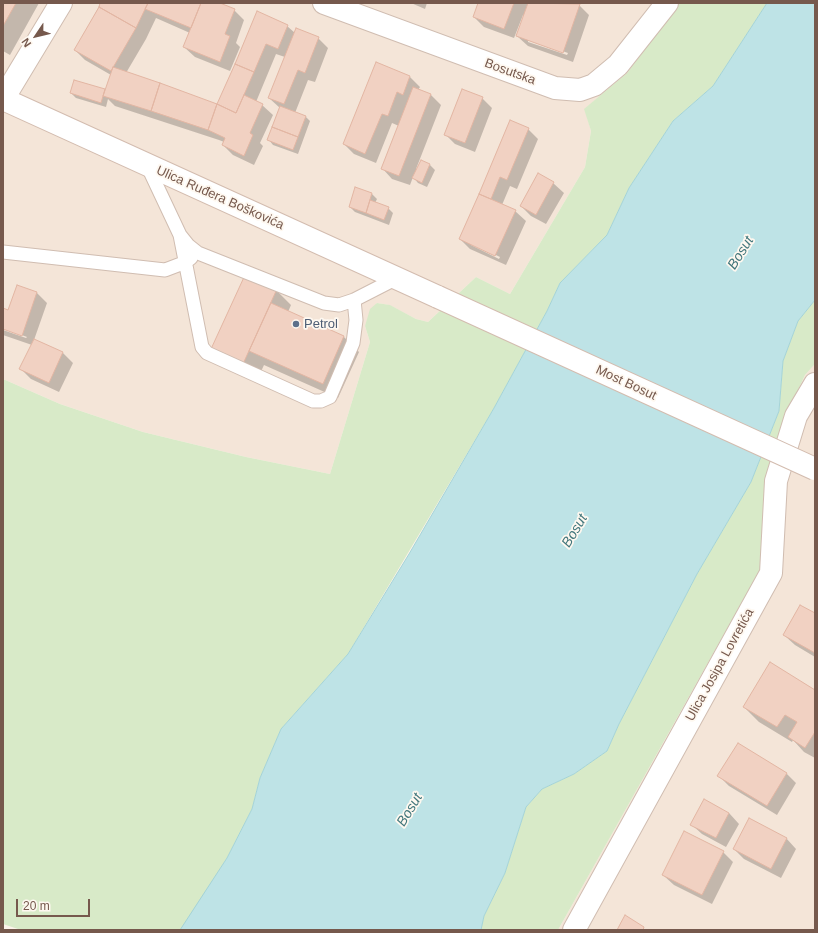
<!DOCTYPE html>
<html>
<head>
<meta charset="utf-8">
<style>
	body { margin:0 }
	#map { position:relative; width:818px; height:933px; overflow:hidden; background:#fcf3ea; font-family:Helvetica,sans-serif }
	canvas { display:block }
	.frame { position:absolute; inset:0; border:4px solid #76594d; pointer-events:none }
	.north { position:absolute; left:16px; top:16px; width:40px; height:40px; -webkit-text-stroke:3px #fef8f0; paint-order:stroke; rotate:235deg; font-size:11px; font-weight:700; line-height:16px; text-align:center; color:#76594d }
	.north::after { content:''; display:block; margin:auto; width:14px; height:18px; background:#76594d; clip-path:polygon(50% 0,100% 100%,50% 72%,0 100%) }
	.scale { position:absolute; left:16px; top:899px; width:74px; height:18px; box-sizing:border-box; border:2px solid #76594d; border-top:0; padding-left:5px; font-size:12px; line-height:14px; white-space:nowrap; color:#76594d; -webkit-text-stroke:3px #fef8f0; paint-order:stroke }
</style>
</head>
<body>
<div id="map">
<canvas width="818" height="933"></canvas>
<div class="frame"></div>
<div class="north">N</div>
<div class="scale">20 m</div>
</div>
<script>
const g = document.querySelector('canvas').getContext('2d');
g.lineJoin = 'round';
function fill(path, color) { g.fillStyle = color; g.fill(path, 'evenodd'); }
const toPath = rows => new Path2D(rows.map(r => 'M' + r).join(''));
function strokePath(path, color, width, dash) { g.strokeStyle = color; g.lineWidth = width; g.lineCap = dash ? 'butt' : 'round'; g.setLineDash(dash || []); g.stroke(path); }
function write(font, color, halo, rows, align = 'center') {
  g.font = font + ' Helvetica,sans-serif'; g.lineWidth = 3.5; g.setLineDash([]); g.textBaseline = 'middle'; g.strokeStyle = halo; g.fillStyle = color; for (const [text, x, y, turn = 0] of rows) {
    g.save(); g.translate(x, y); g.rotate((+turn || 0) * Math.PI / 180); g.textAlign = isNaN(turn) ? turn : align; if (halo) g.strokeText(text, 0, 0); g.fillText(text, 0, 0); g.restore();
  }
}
fill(toPath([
	[3,3,680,3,627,73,585,109,591,131,585,167,510,294,476,277,428,322,416,319,389,305,377,303,365,326,370,342,330,474,246,457,143,432,60,404,3,379],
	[815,364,815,930,558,930,764,563,788,412,805,375]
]), '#f4e5d8');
fill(toPath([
	[680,3,767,3,713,86,673,121,629,188,607,235,560,283,547,311,494,408,348,654,281,729,260,778,252,809,227,858,183,930,21,930,3,924,3,379,60,404,143,432,246,457,330,474,370,342,365,326,370,309,377,303,390,305,416,319,428,322,476,277,510,294,585,167,591,131,584,109,627,73],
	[815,300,815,364,805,375,788,412,764,563,558,930,481,930,484,916,505,873,526,807,542,789,574,774,607,751,619,724,697,574,751,482,779,411,783,361,798,321]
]), '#d8eac8');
const water = toPath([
	[767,3,815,3,815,300,798,321,783,361,779,411,751,482,697,574,619,724,607,751,574,774,542,789,526,807,505,873,484,916,481,930,180,930,227,858,252,809,260,778,281,729,348,654,409,554,494,408,547,311,560,283,607,235,629,188,673,121,713,86,767,3]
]);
fill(water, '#bee3e6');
strokePath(water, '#a4d3d7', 1);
fill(toPath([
	[3,3,39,3,10,55,3,51],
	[101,3,217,3,234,10,244,20,236,43,240,47,230,71,195,57,184,47,190,33,156,18,146,39,126,73,218,105,236,65,287,26,295,33,318,38,328,48,315,82,308,80,295,113,305,116,310,121,298,154,273,145,269,140,280,108,269,98,285,57,276,54,256,102,262,105,273,115,260,143,263,146,254,165,233,155,223,145,224,142,219,140,115,106,108,99,106,107,76,98,71,93,105,90,106,91,111,75,85,60,75,50],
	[411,3,427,3,425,9],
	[479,3,575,3,579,5,589,15,573,62,528,46,517,36,524,16,523,15,514,38,484,27,474,17],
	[528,39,568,53,567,55,528,42],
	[410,77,420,87,418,90,431,95,441,105,416,169,417,170,421,161,430,165,435,170,427,187,418,183,413,177,410,185,392,179,382,168,399,126,392,123,376,163,354,154,344,144],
	[482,98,492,108,475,152,455,144,445,134],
	[511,121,528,129,538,139,517,189,510,186,502,205,515,211,526,221,506,265,470,249,460,239],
	[471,243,500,257,499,259,471,245],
	[553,183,564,193,546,224,531,216,521,206],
	[356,188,372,194,377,199,375,203,388,208,393,213,389,225,355,212,350,207],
	[276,290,291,305,288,312,344,337,359,352,338,398,264,365,258,378,228,364],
	[37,293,47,303,34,340,63,353,73,363,59,392,31,379,21,369,32,345,3,335,3,330,26,338,27,337,3,328,3,309,9,312],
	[815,614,815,657,795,645,784,635],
	[815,691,815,758,804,752,793,740,792,742,759,722,744,707],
	[786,773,796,783,777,815,729,786,719,776],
	[729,813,739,824,726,847,702,834,691,824],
	[786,838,796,849,781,878,744,859,734,849],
	[723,852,733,862,712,904,674,885,663,875]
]), '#0003');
const building = toPath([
	[3,3,16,3,3,26,3,3],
	[100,3,148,3,136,28,99,7,100,3],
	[148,3,201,3,191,28,145,9,148,3],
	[201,3,220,3,235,9,225,34,230,36,220,62,183,47,201,3],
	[478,3,514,3,504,29,473,17,478,3],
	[528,3,580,4,563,53,516,36,528,3],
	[99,7,136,28,111,71,74,50,99,7],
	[257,11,288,25,278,49,266,44,254,72,235,64,257,11],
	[296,28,319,37,305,73,298,70,284,104,268,98,296,28],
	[376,62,410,76,403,95,397,92,388,116,382,114,365,154,343,144,376,62],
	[235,64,254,72,236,113,217,104,235,64],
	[113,67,160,83,151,111,103,96,113,67],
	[74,80,105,89,101,103,70,93,74,80],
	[160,83,217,104,208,130,151,111,160,83],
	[413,87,431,94,399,176,381,169,413,87],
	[462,89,483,97,465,143,444,135,462,89],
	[244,95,263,104,250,133,253,135,244,156,222,145,225,138,208,130,217,104,236,113,244,95],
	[280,106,306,116,298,137,272,127,280,106],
	[510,120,529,128,507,180,500,177,491,199,479,194,510,120],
	[272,127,298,137,293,150,267,140,272,127],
	[421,160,430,164,422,183,412,178,421,160],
	[538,173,554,182,536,215,520,206,538,173],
	[355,187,372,193,366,213,349,207,355,187],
	[479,194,516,210,495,256,459,239,479,194],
	[370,200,389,207,384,220,366,213,370,200],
	[245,275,277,289,243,364,211,349,245,275],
	[17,285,37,292,22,336,3,329,3,308,8,310,17,285],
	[271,303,344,336,323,384,249,351,271,303],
	[34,339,63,352,49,383,19,369,34,339],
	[800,605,815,613,815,653,783,635,800,605],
	[770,662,815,690,815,732,805,748,788,737,797,722,785,715,777,727,743,707,770,662],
	[738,743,787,773,767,806,717,776,738,743],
	[704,799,729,813,716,838,690,825,704,799],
	[749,818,787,838,771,869,733,849,749,818],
	[684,831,724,851,702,895,662,875,684,831],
	[625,915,644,927,643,930,617,930,625,915]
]);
fill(building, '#f1d1c2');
strokePath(building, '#e3b6a3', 1);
const service = toPath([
	[147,165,180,235,188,245,198,253,324,303,339,305,354,300,397,278],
	[180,235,202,347,207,353,313,401,321,401,330,397,353,343,356,320,354,300],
	[3,252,165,270,186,262,191,258]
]);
const minor = toPath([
	[324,3,555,88,580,90,594,85,618,65,667,3],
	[3,99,61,3],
	[574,930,771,573,776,481,796,416,815,384]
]);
const secondary = toPath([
	[3,99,438,297]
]);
strokePath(service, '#d0bdb1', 15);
strokePath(minor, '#d0bdb1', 24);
strokePath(secondary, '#d3bcaf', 24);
strokePath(service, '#fff', 13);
strokePath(minor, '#fff', 22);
strokePath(secondary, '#fff', 22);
const secondaryBridge = toPath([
	[438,297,815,469]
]);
strokePath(secondaryBridge, '#d3bcaf', 24, []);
strokePath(secondaryBridge, '#fff', 22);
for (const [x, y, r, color] of [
	[296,324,4,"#5c6f8a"]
]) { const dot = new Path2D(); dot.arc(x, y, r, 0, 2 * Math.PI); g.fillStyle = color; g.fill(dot); strokePath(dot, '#fef8f0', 1.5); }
write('13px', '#76594d', '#fef8f0', [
	["Bosutska",510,72,20],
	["Ulica Ruđera Boškovića",220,198,24],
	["Most Bosut",626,383,25],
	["Ulica Josipa Lovretića",720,665,-61]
]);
write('13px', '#4e5e75', '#fef8f0', [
	["Petrol",304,324]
], 'left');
write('italic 14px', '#41767b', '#fef8f0', [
	["Bosut",741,253,-58],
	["Bosut",575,531,-59],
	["Bosut",410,810,-59]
]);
</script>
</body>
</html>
